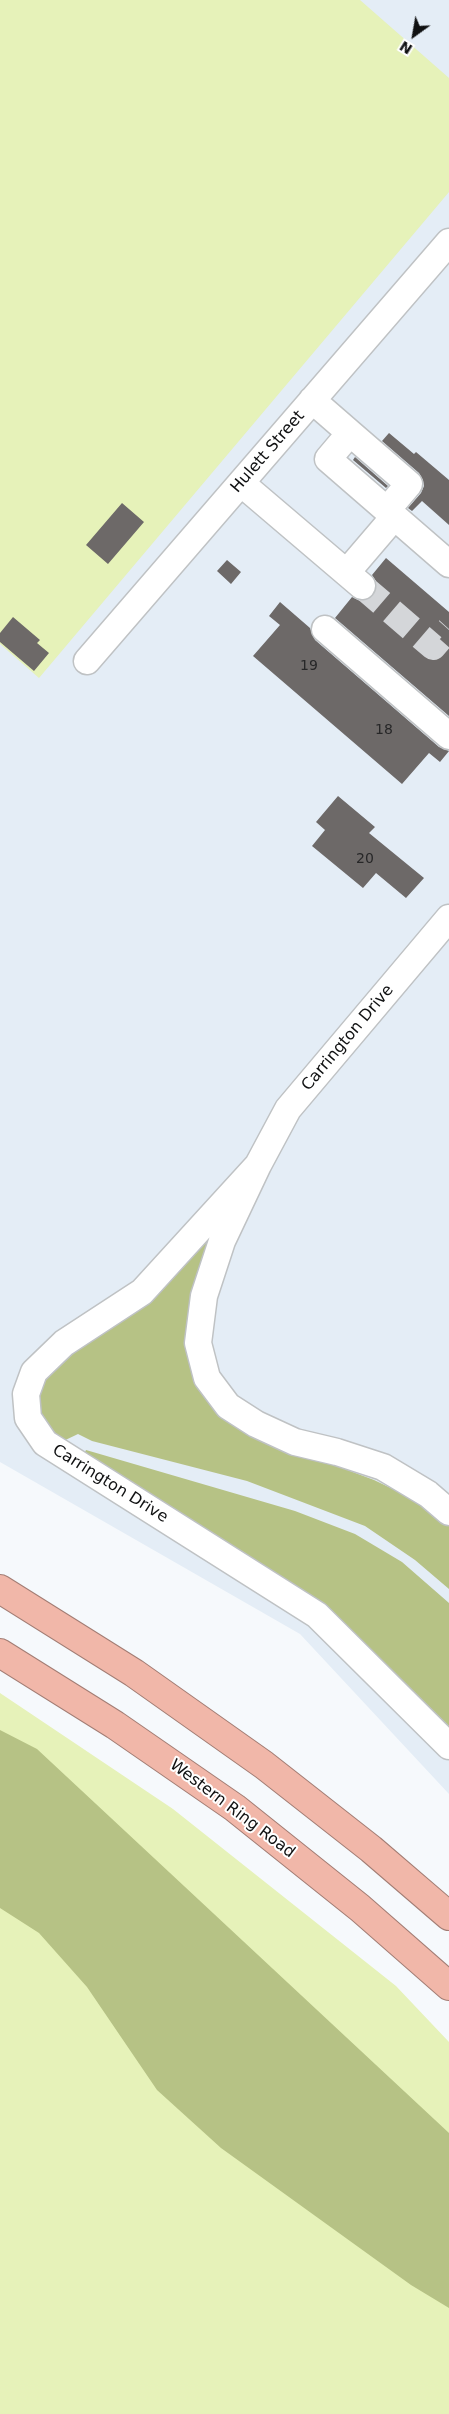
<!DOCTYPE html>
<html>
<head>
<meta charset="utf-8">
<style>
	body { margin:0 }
	#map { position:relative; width:449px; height:2414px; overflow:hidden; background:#f6f9fc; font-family:"DejaVu Sans",sans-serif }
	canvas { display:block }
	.north { position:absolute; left:389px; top:10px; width:50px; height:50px; -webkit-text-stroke:4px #fff; paint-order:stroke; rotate:212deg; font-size:14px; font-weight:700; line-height:20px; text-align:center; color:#101112 }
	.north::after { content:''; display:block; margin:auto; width:18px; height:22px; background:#101112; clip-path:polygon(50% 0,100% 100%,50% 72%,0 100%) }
</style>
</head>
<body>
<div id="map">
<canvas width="449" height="2414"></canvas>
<div class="north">N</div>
</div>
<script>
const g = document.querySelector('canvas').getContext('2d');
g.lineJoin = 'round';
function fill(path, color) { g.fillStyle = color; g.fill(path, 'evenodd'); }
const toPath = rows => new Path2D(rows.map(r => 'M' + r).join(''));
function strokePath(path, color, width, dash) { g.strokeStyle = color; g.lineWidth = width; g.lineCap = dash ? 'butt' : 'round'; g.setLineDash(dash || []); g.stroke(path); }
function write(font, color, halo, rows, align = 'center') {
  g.font = font + ' "DejaVu Sans",sans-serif'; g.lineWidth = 4; g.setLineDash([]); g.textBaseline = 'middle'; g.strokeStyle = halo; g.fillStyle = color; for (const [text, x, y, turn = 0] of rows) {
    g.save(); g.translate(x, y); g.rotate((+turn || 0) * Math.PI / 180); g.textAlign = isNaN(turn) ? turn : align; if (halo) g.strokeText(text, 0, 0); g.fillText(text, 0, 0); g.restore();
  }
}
fill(toPath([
	[0,0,449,0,449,1794,300,1634,0,1462]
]), '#e4edf6');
fill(toPath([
	[0,0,360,0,449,78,449,192,39,678,0,644],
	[0,1693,173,1809,396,1986,449,2042,449,2414,0,2414]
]), '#e6f2b9');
fill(toPath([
	[216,1222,192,1304,213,1398,321,1460,374,1480,422,1503,449,1521,449,1589,415,1560,365,1526,247,1481,92,1441,78,1434,55,1445,45,1443,34,1372],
	[86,1450,295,1511,355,1534,402,1562,449,1603,449,1746,351,1646,79,1464],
	[0,1730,37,1749,449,2133,449,2308,411,2285,221,2148,157,2090,87,1987,39,1933,0,1908]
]), '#b6c285');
fill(toPath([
	[389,433,414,454,416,452,449,480,449,525,422,501,412,511,408,508,421,493,424,486,423,480,419,473,382,441],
	[355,457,388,486,386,488,353,460],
	[122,503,144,522,108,564,86,545],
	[386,558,449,612,449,716,335,618,352,597,360,601,367,600,373,596,377,588,376,581,372,575],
	[227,560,241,572,231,584,217,571],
	[280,602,310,628,315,640,439,747,449,751,440,762,429,753,402,784,253,656,280,625,269,616],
	[13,617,40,640,37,643,49,653,34,671,0,642,0,633],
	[338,796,375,827,369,833,424,878,406,898,376,873,363,888,312,846,325,830,316,822]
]), '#6d6968');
strokePath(toPath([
	[362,586,433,647,449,629]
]), '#d4d6d9', 26, [26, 13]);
const minor = toPath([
	[312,400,350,433,328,459,449,564],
	[350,433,409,484,387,510],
	[241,483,362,586],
	[347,572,394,517],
	[325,629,449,736],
	[87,661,449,242],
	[449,918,288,1109,258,1165,222,1241,204,1296,198,1343,207,1378,228,1406,256,1424,295,1442,337,1452,383,1467,428,1494,449,1512],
	[258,1165,142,1292,64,1343,34,1372,26,1394,28,1418,45,1443,317,1615,449,1746]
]);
const highway = toPath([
	[0,1589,134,1673,264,1765,371,1849,449,1916],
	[0,1653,115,1725,235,1808,360,1908,449,1986]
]);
strokePath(minor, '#bfc2c4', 29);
strokePath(highway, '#a27d74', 30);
strokePath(minor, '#fff', 26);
strokePath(highway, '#f1b7a9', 28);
write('14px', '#272728', null, [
	["19",309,666],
	["18",384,730],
	["20",365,859]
]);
write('16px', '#101112', '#fff', [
	["Hulett Street",268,452,-49],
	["Carrington Drive",348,1038,-50],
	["Carrington Drive",110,1484,32],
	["Western Ring Road",232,1809,37]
]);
</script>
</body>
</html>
